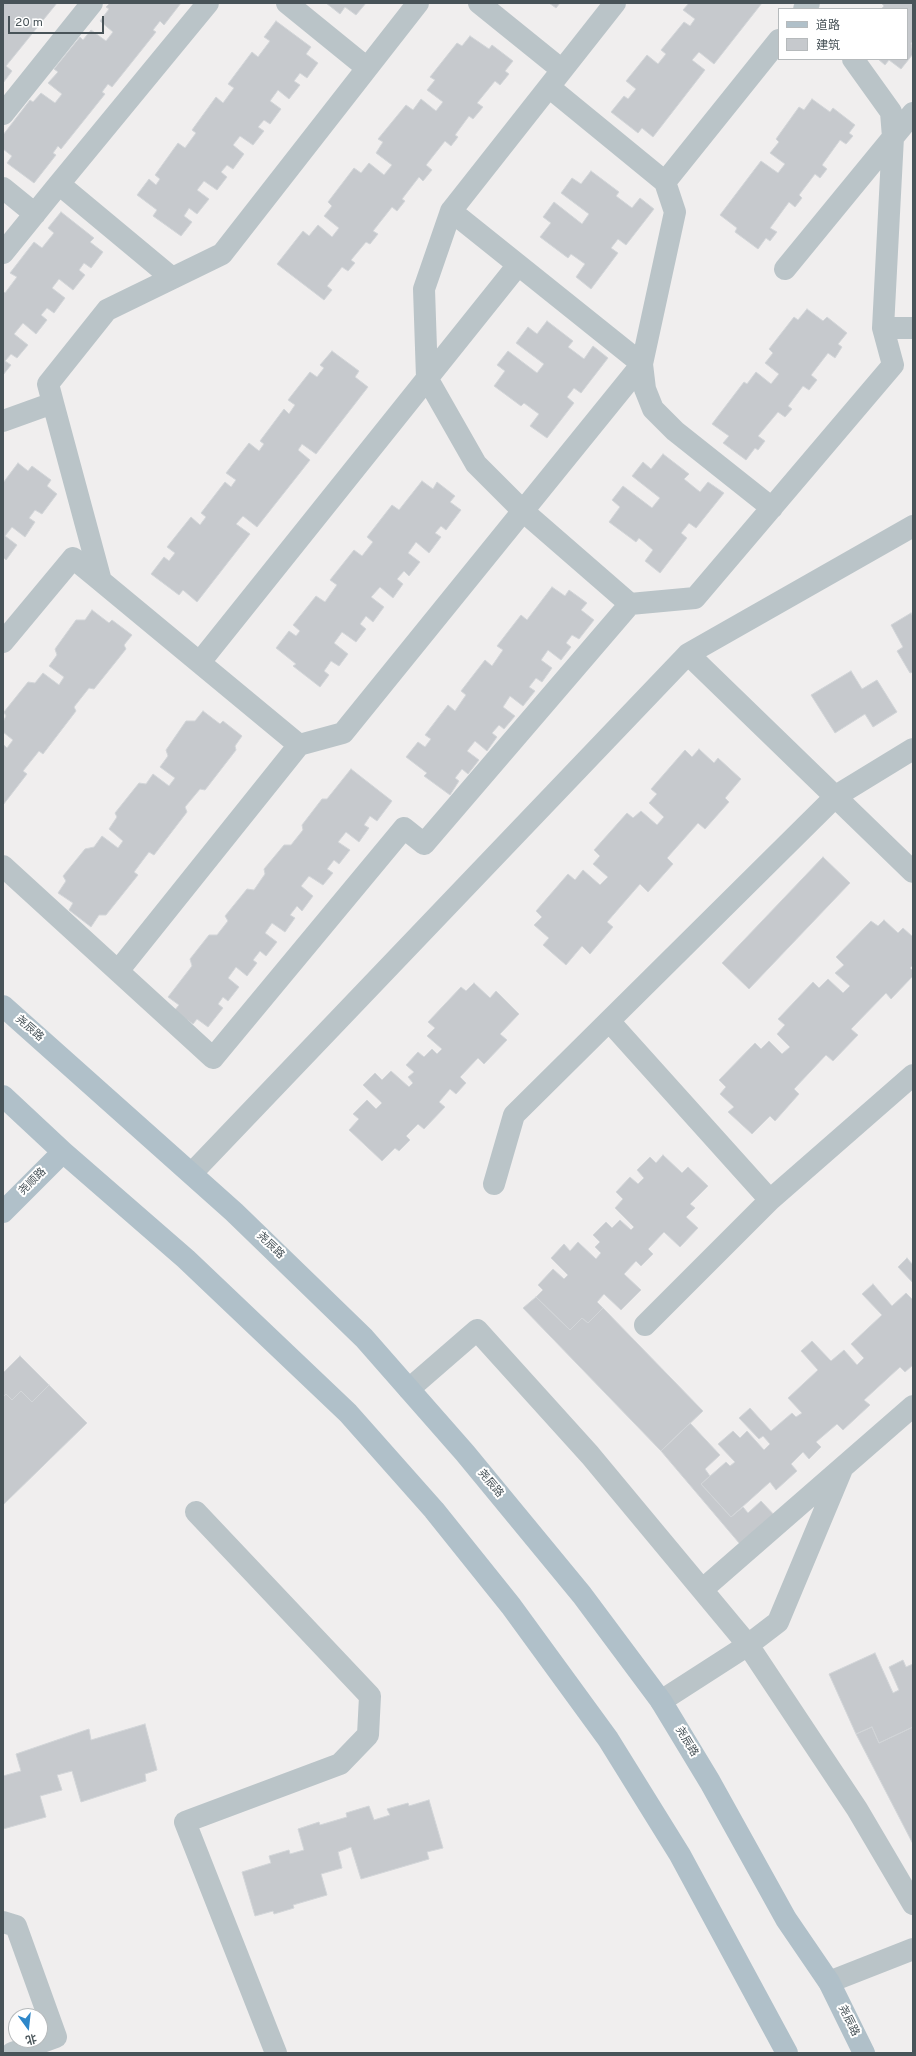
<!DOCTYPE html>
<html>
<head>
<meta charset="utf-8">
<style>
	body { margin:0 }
	#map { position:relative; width:916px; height:2056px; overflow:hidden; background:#f0eeee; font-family:Overpass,"Noto Sans SC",sans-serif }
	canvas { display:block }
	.frame { position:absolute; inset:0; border:4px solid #485358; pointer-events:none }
	.legend { position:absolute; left:778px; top:8px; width:130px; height:52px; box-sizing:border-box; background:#fff; border:1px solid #b6babc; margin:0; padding:5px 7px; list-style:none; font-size:12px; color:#485358 }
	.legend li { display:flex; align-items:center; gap:8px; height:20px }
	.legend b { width:20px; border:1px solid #b6babc }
	.north { position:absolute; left:8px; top:2008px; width:40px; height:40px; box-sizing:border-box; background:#fff; border:1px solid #b6babc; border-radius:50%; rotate:165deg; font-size:11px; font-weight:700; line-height:16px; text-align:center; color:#485358 }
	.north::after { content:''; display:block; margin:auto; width:14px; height:18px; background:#2e87c9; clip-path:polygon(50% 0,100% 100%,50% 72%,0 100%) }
	.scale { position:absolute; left:8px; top:16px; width:96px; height:18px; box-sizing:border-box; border:2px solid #485358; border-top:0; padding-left:5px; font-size:12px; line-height:14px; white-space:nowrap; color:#485358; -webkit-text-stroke:3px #fff; paint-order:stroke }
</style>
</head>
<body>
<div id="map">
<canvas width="916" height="2056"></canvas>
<div class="frame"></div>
<ul class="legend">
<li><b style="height:5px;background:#b0c0c9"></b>道路</li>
<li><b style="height:11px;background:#c6c9cd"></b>建筑</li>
</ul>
<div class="north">北</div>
<div class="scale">20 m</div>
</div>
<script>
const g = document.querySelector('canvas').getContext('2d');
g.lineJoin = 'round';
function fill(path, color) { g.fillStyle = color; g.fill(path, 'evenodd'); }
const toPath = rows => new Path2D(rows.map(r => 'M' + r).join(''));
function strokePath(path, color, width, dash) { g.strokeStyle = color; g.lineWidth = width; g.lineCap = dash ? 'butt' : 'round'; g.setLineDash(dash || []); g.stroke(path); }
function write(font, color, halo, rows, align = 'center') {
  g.font = font + ' Overpass,"Noto Sans SC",sans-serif'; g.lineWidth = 4; g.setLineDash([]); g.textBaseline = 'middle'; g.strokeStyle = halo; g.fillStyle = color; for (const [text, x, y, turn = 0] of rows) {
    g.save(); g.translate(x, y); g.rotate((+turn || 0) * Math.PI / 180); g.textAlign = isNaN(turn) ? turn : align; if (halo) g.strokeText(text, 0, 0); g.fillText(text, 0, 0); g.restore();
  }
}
const building = toPath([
	[3,3,57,3,6,66,12,71,3,83,3,3],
	[110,3,181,3,164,25,160,21,153,30,156,32,112,87,108,84,102,92,105,94,61,149,58,146,53,153,56,155,34,183,7,163,12,156,3,149,3,135,30,100,33,102,41,93,55,103,62,94,48,83,58,72,54,69,80,37,83,40,91,30,106,41,113,32,100,21,109,9,106,7,110,3],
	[326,3,366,3,356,15,345,7,340,14,326,3],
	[549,3,560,3,556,8,549,3],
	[689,3,762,3,714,64,699,52,692,60,705,70,653,137,642,128,638,133,611,112,624,96,628,99,636,89,626,81,647,55,658,64,666,54,661,50,684,22,690,26,695,19,683,10,689,3],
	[881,3,913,3,913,41,911,43,913,54,901,69,889,60,885,65,878,59,907,59,907,9,881,9,884,6,881,3],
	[276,21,311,47,306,54,318,63,307,78,300,73,294,81,300,85,289,99,278,90,270,101,281,109,270,124,264,120,258,127,264,131,253,145,240,136,233,145,244,154,233,169,227,165,221,172,227,177,217,190,204,181,197,190,209,199,197,214,189,208,184,216,192,222,181,236,153,216,157,210,137,195,149,179,156,185,160,179,155,175,178,143,185,148,196,133,192,130,216,97,223,103,234,88,228,84,252,52,258,57,270,41,264,37,276,21],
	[470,36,489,49,492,45,513,61,505,71,509,74,500,85,495,81,477,103,483,107,473,119,469,116,455,135,458,137,451,146,445,141,426,165,432,170,423,181,419,177,402,199,405,201,397,211,392,207,373,231,378,234,370,244,366,242,351,260,355,263,348,271,342,267,327,286,332,290,324,300,277,264,303,231,309,236,318,225,332,237,339,228,324,216,332,206,328,202,354,168,361,173,369,163,384,175,392,165,376,153,383,142,378,139,406,105,413,110,421,99,436,111,443,102,427,90,435,80,430,77,457,43,462,46,470,36],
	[812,99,830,112,833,108,855,125,849,133,853,136,846,144,840,140,822,165,827,169,820,178,815,174,799,195,802,198,795,207,789,202,770,228,777,232,770,241,766,238,758,249,735,232,737,228,720,215,761,161,778,173,785,164,770,153,779,142,776,139,799,107,804,110,812,99],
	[591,171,619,192,616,196,632,208,640,198,654,209,626,245,618,239,611,248,618,253,591,289,576,277,585,264,571,254,568,258,540,237,551,223,543,217,554,202,582,224,589,214,561,193,572,178,581,184,591,171],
	[61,212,94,238,90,242,103,252,91,268,84,263,79,270,85,275,73,290,59,279,52,288,65,298,54,313,47,308,41,315,47,320,36,334,23,323,14,334,28,345,17,358,11,354,5,361,11,365,3,375,3,291,5,293,17,277,10,273,34,242,42,248,54,233,48,228,61,212],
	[807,309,823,321,827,317,847,333,838,344,842,347,835,358,828,353,811,375,817,380,809,390,803,386,788,406,792,409,785,417,778,412,758,436,765,441,758,450,755,448,746,460,723,443,729,436,712,424,744,382,747,384,756,372,771,384,779,374,765,363,773,353,769,349,794,317,798,320,807,309],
	[547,321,573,341,568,347,584,359,593,346,608,358,581,393,574,388,567,397,574,403,547,438,530,426,539,414,524,403,521,406,494,386,505,371,497,365,508,351,537,373,544,364,516,343,528,327,537,334,547,321],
	[332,351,359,371,355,377,368,387,316,454,302,444,298,450,310,460,257,527,243,516,236,524,250,534,197,602,183,590,179,595,151,574,164,557,169,561,175,553,167,547,191,517,200,525,206,517,201,513,225,482,231,487,236,480,226,473,249,443,259,451,264,444,260,441,284,409,289,414,295,405,288,400,310,372,317,377,324,368,320,365,332,351],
	[663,454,689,474,684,479,700,492,708,482,724,493,696,528,689,523,681,533,687,538,660,573,645,561,653,550,639,538,636,542,609,522,620,507,612,500,623,486,652,508,660,498,632,476,643,462,651,469,663,454],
	[18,463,28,471,32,466,51,480,47,486,57,494,42,514,35,510,29,518,35,522,25,537,12,527,5,536,17,545,6,560,3,557,3,483,18,463],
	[422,481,433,489,437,482,455,496,450,502,461,510,446,530,441,526,435,533,441,537,429,553,416,542,408,553,420,562,409,576,404,571,397,579,403,584,393,598,380,587,371,597,384,607,373,622,366,616,360,624,366,629,356,642,342,632,334,643,348,654,339,666,331,661,324,671,329,675,320,687,293,666,296,664,276,648,289,631,296,636,300,631,293,625,316,596,325,602,337,585,330,580,354,550,362,556,373,542,367,537,392,505,399,510,422,481],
	[552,587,565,596,569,590,587,603,581,610,594,620,579,639,572,635,566,643,571,647,561,660,548,650,541,660,552,668,542,682,536,678,529,687,535,691,523,706,510,696,503,707,515,716,504,729,499,725,492,733,497,737,487,751,475,741,467,751,479,760,468,774,462,769,455,778,459,781,450,795,424,776,427,773,406,757,418,742,425,747,431,739,425,735,448,705,455,711,466,695,461,691,485,660,492,666,503,650,497,646,521,615,527,620,552,587],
	[92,610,109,623,112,620,132,635,124,645,126,649,94,689,89,688,74,707,76,711,43,754,39,751,23,771,27,774,3,805,3,744,7,748,13,740,3,732,3,722,6,716,4,712,28,682,35,683,43,673,59,685,64,677,49,666,57,655,55,649,76,620,85,620,92,610],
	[911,613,913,617,913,672,910,673,897,651,903,647,891,625,911,613],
	[851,671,862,689,877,680,897,712,873,727,865,714,835,733,811,695,851,671],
	[203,711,220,724,223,721,242,736,235,746,236,750,205,790,200,789,185,807,187,812,154,855,149,852,134,872,138,875,106,915,99,915,91,927,69,910,73,903,58,893,66,881,63,876,85,849,94,847,102,836,118,848,123,841,109,829,117,817,115,813,139,783,146,784,153,774,169,786,175,778,160,767,168,756,166,750,186,721,195,721,203,711],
	[699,749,714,763,718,758,741,779,725,798,729,802,705,829,698,823,667,858,673,864,648,892,640,884,607,922,613,927,590,954,582,946,566,965,543,945,549,938,534,925,542,917,536,911,568,874,575,880,583,870,600,885,608,877,593,864,600,856,594,850,627,813,633,818,641,811,657,825,664,817,649,803,657,794,651,789,685,750,692,757,699,749],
	[351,769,392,801,377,821,370,816,364,825,369,828,359,842,346,832,338,842,350,850,339,864,334,860,327,869,333,873,323,885,309,876,301,886,313,896,302,911,297,906,290,915,295,918,285,932,272,923,265,933,277,942,266,956,260,951,253,960,257,963,247,976,236,967,228,978,239,987,228,1001,223,997,218,1004,223,1008,208,1027,197,1019,193,1024,174,1011,179,1005,168,997,192,966,190,959,209,935,217,935,228,921,225,916,247,889,254,890,265,874,264,869,284,845,291,845,303,830,302,825,322,799,327,799,351,769],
	[823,857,850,883,749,989,722,963,823,857],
	[884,920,898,933,903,928,913,937,913,965,910,968,913,971,913,976,891,999,886,993,851,1029,858,1035,833,1061,826,1055,794,1089,799,1094,775,1121,770,1116,752,1134,728,1112,734,1107,720,1094,726,1087,719,1080,755,1043,761,1049,769,1041,782,1054,790,1047,777,1034,785,1025,778,1019,813,982,819,988,828,979,843,993,850,986,835,973,844,965,836,957,871,921,878,926,884,920],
	[474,983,490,998,496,991,519,1014,500,1034,507,1040,484,1064,478,1058,460,1077,466,1083,456,1094,450,1089,439,1102,445,1107,424,1129,418,1124,406,1136,410,1140,399,1151,395,1148,382,1161,349,1130,359,1119,353,1114,367,1100,376,1109,382,1103,363,1085,375,1073,382,1080,391,1071,409,1087,413,1083,408,1077,414,1072,406,1065,418,1052,424,1057,432,1049,437,1054,442,1049,427,1036,435,1028,428,1022,461,987,466,991,474,983],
	[663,1155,682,1173,688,1167,708,1186,690,1204,695,1208,686,1217,698,1228,680,1247,664,1232,648,1249,653,1254,641,1266,636,1261,624,1274,641,1290,621,1310,604,1294,597,1302,603,1308,588,1323,582,1318,570,1330,536,1297,543,1290,538,1285,553,1269,564,1279,568,1275,551,1258,564,1244,570,1251,578,1242,596,1259,601,1253,595,1247,600,1242,593,1235,606,1222,612,1228,620,1220,631,1230,634,1227,615,1208,623,1199,616,1192,630,1177,638,1184,644,1178,637,1170,650,1157,656,1163,663,1155],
	[907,1258,913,1265,913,1283,898,1267,907,1258],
	[873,1284,892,1306,906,1293,913,1300,913,1365,905,1372,900,1367,864,1400,870,1405,843,1430,837,1424,816,1442,821,1447,809,1459,803,1452,791,1464,797,1471,776,1490,770,1482,731,1517,701,1484,726,1462,730,1466,735,1462,718,1444,733,1431,740,1438,747,1431,764,1450,770,1444,763,1436,759,1439,739,1418,750,1408,771,1431,792,1413,796,1417,802,1413,788,1398,818,1370,801,1351,812,1341,831,1361,844,1350,857,1365,864,1358,851,1344,882,1315,862,1294,873,1284],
	[536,1297,570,1330,582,1318,588,1323,603,1308,703,1411,661,1451,523,1308,536,1297],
	[20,1356,49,1385,32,1402,21,1391,12,1400,6,1394,3,1397,3,1373,20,1356],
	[49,1385,87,1423,3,1505,3,1397,6,1394,12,1400,21,1391,32,1402,49,1385],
	[690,1423,720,1455,705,1469,710,1476,701,1484,731,1517,743,1507,748,1513,761,1501,778,1519,745,1550,661,1451,690,1423],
	[875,1653,893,1693,899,1690,889,1667,903,1660,906,1667,913,1664,913,1727,879,1743,872,1727,856,1734,829,1674,875,1653],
	[145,1724,157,1770,145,1774,146,1781,81,1802,72,1771,57,1775,62,1790,40,1796,46,1817,3,1829,3,1776,21,1771,16,1754,89,1729,91,1740,145,1724],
	[872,1727,879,1743,913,1727,913,1844,856,1734,872,1727],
	[429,1800,443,1848,427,1852,429,1859,361,1879,351,1847,338,1852,342,1868,321,1874,327,1895,293,1905,294,1908,274,1914,273,1911,255,1916,242,1872,271,1863,269,1856,289,1850,290,1854,304,1850,298,1829,319,1822,320,1825,347,1817,346,1813,369,1806,374,1820,390,1815,387,1809,408,1803,409,1806,429,1800]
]);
fill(building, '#c6c9cd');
strokePath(building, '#d2d5d8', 1);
strokePath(toPath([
	[287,3,367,68],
	[479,3,562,70],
	[615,3,451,211,424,289,427,378,476,464,523,511,630,604],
	[804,9,809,3],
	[549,87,665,182],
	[3,114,92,3],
	[3,188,35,214],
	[451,211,642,364,645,389,653,409,675,431,772,508],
	[3,253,59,184],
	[785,269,913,113],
	[172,278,59,184,208,3],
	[883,328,913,328],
	[53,403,101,581,299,745,343,733,642,364,675,212,665,182,779,40],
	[3,421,53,403,48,384,107,310,222,254,418,3],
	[3,642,73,558,101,581],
	[688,654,913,526],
	[200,662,518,265],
	[3,866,213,1058,404,828,424,844,630,604,695,598,893,365,883,328,893,137,891,112,853,59],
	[118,971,299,745],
	[609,1021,770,1200],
	[192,1173,688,654,913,872],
	[494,1184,514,1115,836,796,913,749],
	[645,1325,770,1200,913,1075],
	[409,1389,477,1330,590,1455,748,1645,857,1809,913,1904],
	[196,1512,370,1696,368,1735,340,1764,185,1822,276,2053],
	[703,1589,913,1406],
	[661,1701,748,1645,778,1622,842,1469],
	[3,1922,16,1926,56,2037,12,2053],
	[829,1982,913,1949]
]), '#bac4c8', 22);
strokePath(toPath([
	[3,1006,234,1212,364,1338,465,1453,582,1595,661,1701,710,1782,786,1919,829,1982,864,2053],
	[3,1096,63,1152,186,1259,348,1413,434,1510,511,1606,608,1739,680,1855,787,2053],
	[3,1212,63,1152]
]), '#b0c0c9', 22);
write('11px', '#485358', '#fff', [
	["尧辰路",29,1029,41],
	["尧顺路",33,1182,-45],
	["尧辰路",270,1246,44],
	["尧辰路",490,1484,50],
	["尧辰路",686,1742,59],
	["尧辰路",848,2021,64]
]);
</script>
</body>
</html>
